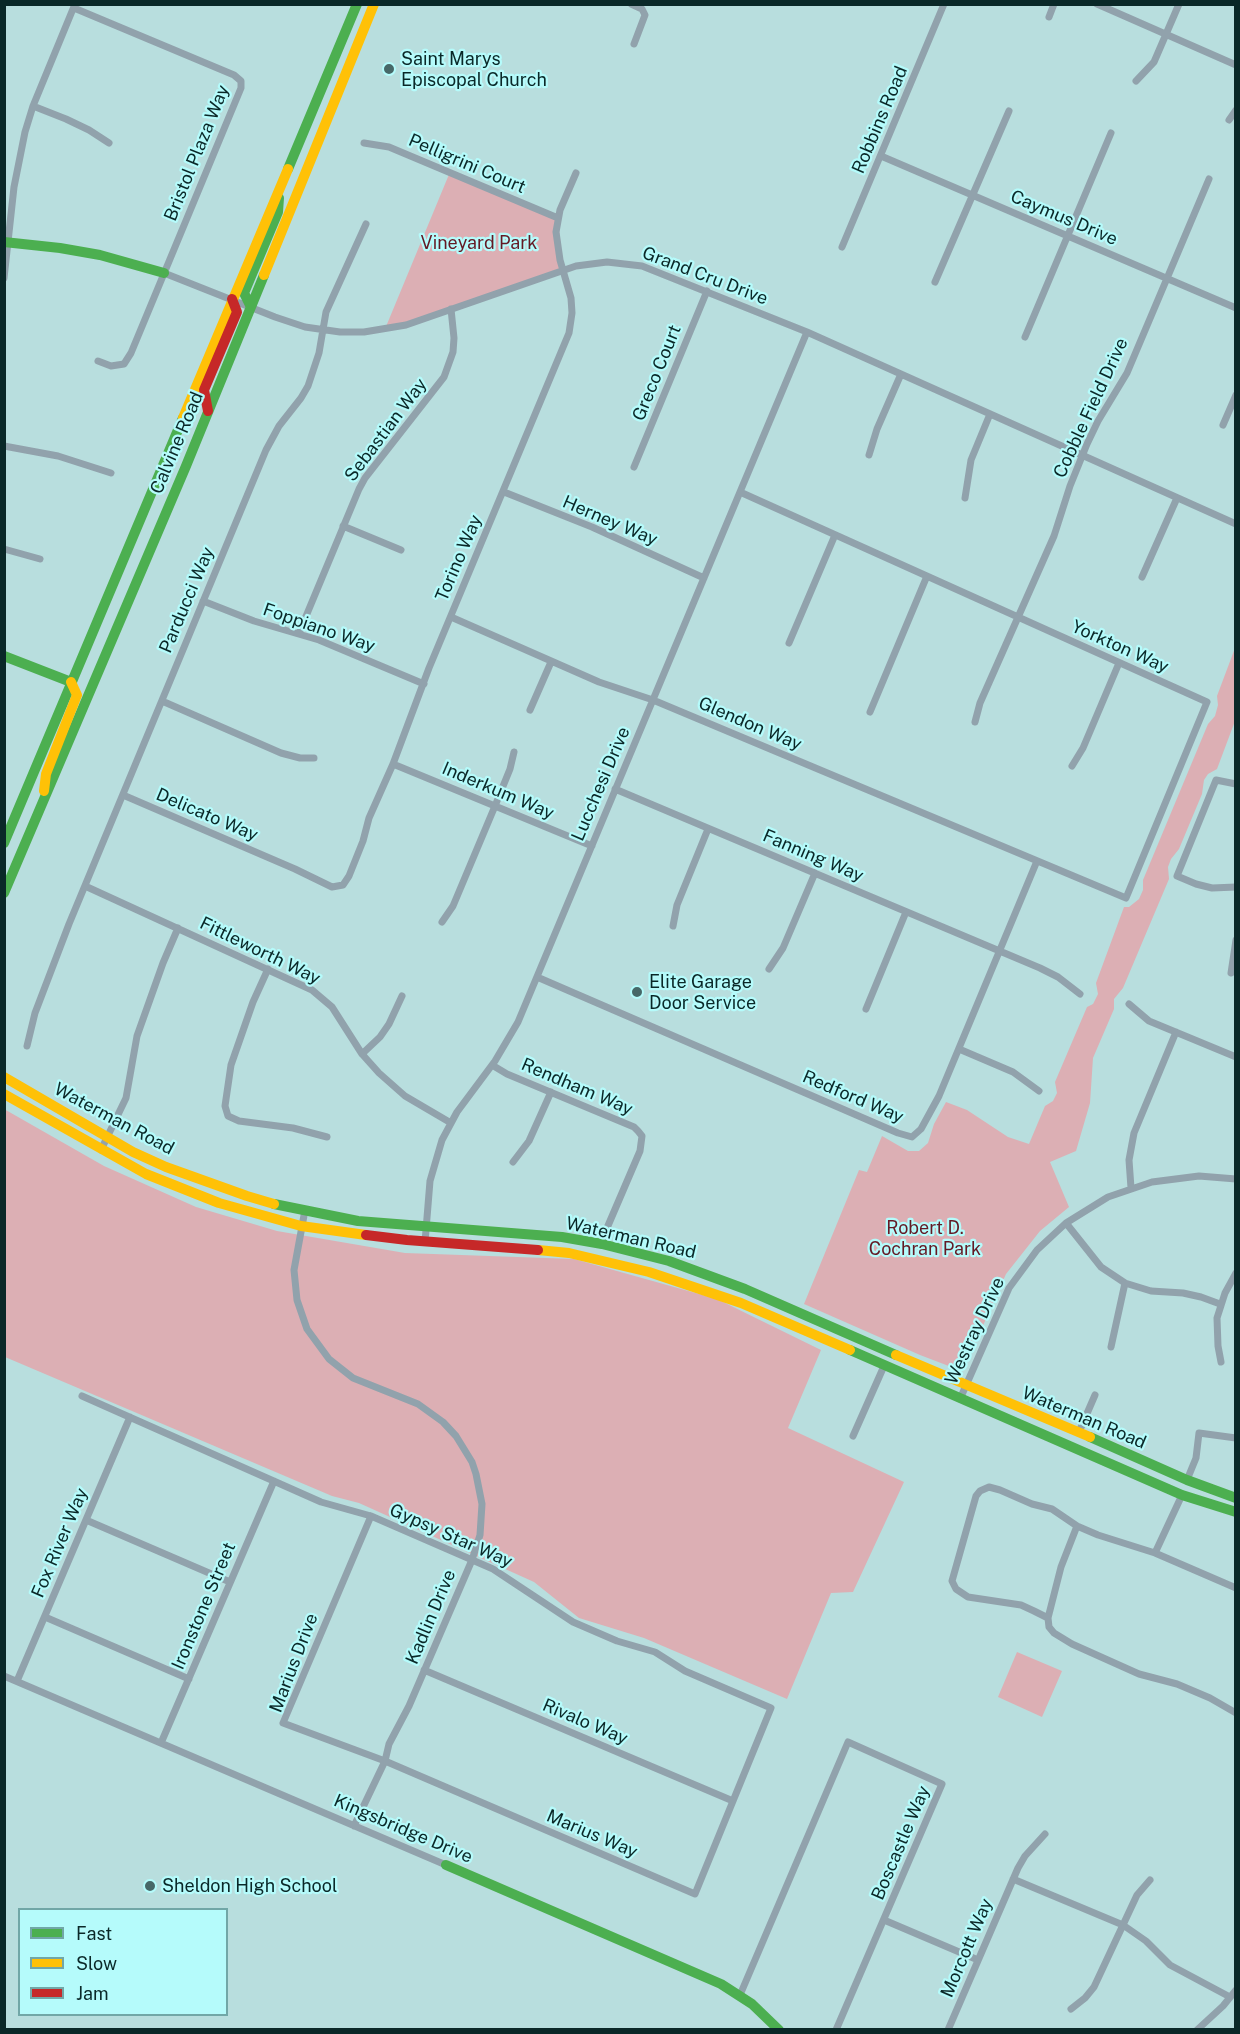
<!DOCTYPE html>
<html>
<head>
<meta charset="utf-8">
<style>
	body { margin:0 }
	#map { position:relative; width:1240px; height:2034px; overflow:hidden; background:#b8dede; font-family:"Public Sans",sans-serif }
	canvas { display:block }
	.frame { position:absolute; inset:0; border:6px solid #0a2828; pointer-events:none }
	.legend { position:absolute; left:18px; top:1908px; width:210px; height:108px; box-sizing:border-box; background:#b5fbfb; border:2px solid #71a7a7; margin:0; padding:8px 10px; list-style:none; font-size:18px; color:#0a2828 }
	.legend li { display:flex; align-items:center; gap:12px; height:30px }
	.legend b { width:30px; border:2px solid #71a7a7 }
</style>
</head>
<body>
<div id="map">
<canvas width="1240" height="2034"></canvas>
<div class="frame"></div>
<ul class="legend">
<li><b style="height:8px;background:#4caf50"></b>Fast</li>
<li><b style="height:8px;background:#ffc107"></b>Slow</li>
<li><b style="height:8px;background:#c62828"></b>Jam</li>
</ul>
</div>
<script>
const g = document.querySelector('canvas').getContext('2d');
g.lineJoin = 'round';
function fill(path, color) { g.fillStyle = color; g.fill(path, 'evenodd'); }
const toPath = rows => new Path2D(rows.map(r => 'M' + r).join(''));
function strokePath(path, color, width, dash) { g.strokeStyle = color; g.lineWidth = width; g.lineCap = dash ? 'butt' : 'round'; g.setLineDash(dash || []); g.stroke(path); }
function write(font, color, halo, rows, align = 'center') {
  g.font = font + ' "Public Sans",sans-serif'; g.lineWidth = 4.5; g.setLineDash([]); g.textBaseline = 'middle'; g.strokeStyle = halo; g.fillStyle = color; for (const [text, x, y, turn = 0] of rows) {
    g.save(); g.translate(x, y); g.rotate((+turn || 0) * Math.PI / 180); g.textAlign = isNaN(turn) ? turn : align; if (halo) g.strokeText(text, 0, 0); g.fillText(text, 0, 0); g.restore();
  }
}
fill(toPath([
	[450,172,558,218,563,270,385,329],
	[1235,648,1235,721,1217,769,1208,774,1204,780,1202,794,1179,849,1171,859,1168,867,1169,879,1123,988,1114,999,1114,1009,1093,1058,1090,1103,1076,1151,1050,1162,1069,1207,1040,1231,1006,1274,965,1366,960,1369,954,1368,920,1355,804,1304,859,1170,867,1172,882,1136,908,1151,919,1151,928,1143,934,1124,946,1102,967,1110,1008,1137,1029,1144,1045,1106,1053,1101,1057,1093,1055,1082,1087,1007,1093,1004,1098,994,1096,983,1124,907,1129,907,1139,899,1143,890,1143,880,1208,724,1215,716,1218,705,1217,696],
	[4,1109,104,1166,196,1207,277,1231,405,1253,574,1259,717,1299,821,1350,788,1428,904,1482,853,1592,831,1593,787,1699,644,1638,579,1618,534,1582,359,1503,332,1496,5,1357],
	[1017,1652,1062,1671,1042,1717,998,1697]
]), '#dcafb4');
strokePath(toPath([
	[631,4,642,9,645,15,634,44],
	[1097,4,1236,65],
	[74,8,234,75,241,81,241,88,131,353,124,364,111,366,98,361],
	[1049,17,1054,4],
	[1136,81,1154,62,1179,4],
	[33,106,66,119,89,130,109,143],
	[1229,120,1236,110],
	[364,143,389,147,558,218],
	[881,156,1236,308],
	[842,247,944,4],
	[164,273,275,317,305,327,340,332,364,332,406,325,576,266,607,262,642,266,807,332,1236,524],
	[4,278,14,187,25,132,33,106,75,4],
	[935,282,1009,111],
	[1025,337,1111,133],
	[1223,425,1236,395],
	[4,446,58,456,111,473],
	[869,455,877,429,901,374],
	[634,467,707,291],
	[504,492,592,527,704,578],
	[965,498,971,460,990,414],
	[343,526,401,550],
	[4,549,40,559],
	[1142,577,1177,498],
	[203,601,254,621,319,640,424,684],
	[451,617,599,682,653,700,1126,898,1207,702,740,492],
	[299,633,359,489,365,478,444,377,453,352,454,338,451,309],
	[789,643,835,535],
	[162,701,281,753,300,758,314,758],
	[530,710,551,662],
	[870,712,927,576],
	[975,722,980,703,1054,536,1070,486,1087,444,1098,421,1127,373,1209,179],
	[393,764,592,846],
	[1072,766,1083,748,1119,663],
	[1236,784,1216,780,1177,876,1196,884,1212,888,1236,887],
	[615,789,1040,968,1058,977,1080,994],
	[123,795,295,869,332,887,343,885,349,876,363,841,369,818,393,764,429,668,569,333,572,313,571,298,560,260,556,232,560,210,576,173],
	[85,886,312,990,332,1007,362,1054,379,1073,405,1096,451,1123],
	[442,922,453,906,495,806,510,769,514,752],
	[673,926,677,905,708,829],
	[268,969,253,1002,231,1065,225,1106,228,1116,239,1121,293,1128,327,1137],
	[769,969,783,948,815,873],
	[1231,973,1236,940],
	[537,977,898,1133,912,1137,921,1129,939,1096,1037,861],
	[1129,1004,1149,1021,1236,1057],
	[866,1009,906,912],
	[27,1046,35,1013,69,924,266,450,279,426,301,398,308,386,319,353,326,312,366,224],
	[959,1049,1013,1072,1039,1091],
	[362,1054,380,1037,389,1024,402,996],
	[492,1065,507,1074,634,1127,638,1131,642,1136,640,1151,604,1235,602,1244],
	[101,1150,126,1098,137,1036,163,963,178,928],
	[513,1162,529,1141,551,1092],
	[1131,1188,1129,1160,1134,1133,1176,1032],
	[305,1210,294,1270,297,1300,307,1329,329,1359,353,1378,418,1404,443,1422,456,1436,472,1462,476,1474,482,1504,480,1535,472,1560,409,1706,389,1744,385,1761,354,1826],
	[1066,1223,1101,1267,1125,1283,1151,1291,1183,1293,1201,1297,1220,1304],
	[425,1242,430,1181,442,1140,457,1112,495,1061,518,1022,807,332],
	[1111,1347,1125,1283],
	[1221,1362,1218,1346,1217,1318,1225,1293,1236,1273],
	[82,1396,321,1502,371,1516,493,1569,573,1622,617,1641,655,1652,685,1671,771,1708,695,1894,385,1761,283,1723,371,1516],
	[960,1399,1009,1288,1037,1250,1066,1223,1108,1197,1152,1182,1199,1176,1236,1179],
	[1079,1432,1095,1395],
	[853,1436,884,1366],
	[1187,1480,1196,1458,1199,1433,1236,1438],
	[86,1520,230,1582],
	[1155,1553,1182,1495],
	[1236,1588,1155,1553,1098,1535,1077,1526,1052,1509,1032,1504,1000,1490,989,1487,980,1491,976,1496,952,1581,956,1589,968,1597,1021,1605,1034,1611,1048,1618,1049,1627,1054,1633,1072,1644,1139,1674,1177,1684,1210,1698,1236,1713],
	[45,1617,189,1679],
	[1048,1618,1061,1567,1077,1526],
	[424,1670,733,1801],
	[4,1676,446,1865],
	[17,1681,130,1417],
	[161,1743,274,1481],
	[1013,1879,1123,1925,1146,1941,1170,1965,1230,1997],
	[884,1920,978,1960],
	[740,1995,848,1742,942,1784,836,2030],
	[1071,2009,1085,1998,1094,1987,1137,1895,1150,1880],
	[948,2030,1018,1868,1025,1856,1045,1834],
	[1197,2030,1223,2006,1236,1990]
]), '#91a2ac', 7);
strokePath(toPath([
	[288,169,357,4],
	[4,242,60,248,100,255,164,273],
	[251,307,244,293,278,212,279,198],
	[4,656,71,682],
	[4,843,183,418],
	[4,893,186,466,264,275],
	[274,1204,358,1221,562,1237,602,1244,669,1261,745,1289,896,1355],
	[850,1350,1182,1495,1236,1512],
	[1090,1437,1187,1480,1236,1498],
	[446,1865,721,1984,752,2004,779,2030]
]), '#4caf50', 10);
strokePath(toPath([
	[264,275,374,4],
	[183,418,288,169],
	[44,791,46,774,77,695,71,682],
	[4,1077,133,1152,166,1167,247,1196,274,1204],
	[4,1094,146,1174,219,1203,301,1226,366,1235],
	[538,1250,569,1253,649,1272,741,1303,850,1350],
	[896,1355,1090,1437]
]), '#ffc107', 10);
strokePath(toPath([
	[208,411,204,390,237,312,232,299],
	[366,1235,407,1240,538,1250]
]), '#c62828', 10);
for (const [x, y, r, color] of [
	[389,69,6,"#476868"],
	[637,992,6,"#476868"],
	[150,1886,6,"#476868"]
]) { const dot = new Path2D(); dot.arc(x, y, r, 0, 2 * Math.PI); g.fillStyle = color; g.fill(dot); strokePath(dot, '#b5fbfb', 2); }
write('18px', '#0a2828', '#b5fbfb', [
	["Saint Marys",401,59],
	["Episcopal Church",401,80],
	["Elite Garage",649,982],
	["Door Service",649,1003],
	["Sheldon High School",162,1886]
], 'left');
write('18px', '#0a2828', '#b5fbfb', [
	["Robbins Road",880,120,-67],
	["Bristol Plaza Way",197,153,-68],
	["Pelligrini Court",467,164,23],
	["Caymus Drive",1064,218,23],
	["Grand Cru Drive",705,276,21],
	["Greco Court",657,373,-68],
	["Cobble Field Drive",1091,408,-65],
	["Sebastian Way",386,430,-53],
	["Calvine Road",177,443,-67],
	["Herney Way",610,521,23],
	["Torino Way",459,558,-67],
	["Parducci Way",187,600,-67],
	["Foppiano Way",319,628,19],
	["Yorkton Way",1120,647,24],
	["Glendon Way",750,724,23],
	["Lucchesi Drive",601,784,-67],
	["Inderkum Way",498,791,23],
	["Delicato Way",207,815,23],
	["Fanning Way",813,856,23],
	["Fittleworth Way",260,951,26],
	["Rendham Way",577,1087,23],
	["Redford Way",853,1097,23],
	["Waterman Road",114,1119,28],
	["Waterman Road",631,1238,13],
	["Westray Drive",975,1331,-65],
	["Waterman Road",1084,1418,23],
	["Gypsy Star Way",451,1536,24],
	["Fox River Way",60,1543,-67],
	["Ironstone Street",204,1606,-67],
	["Kadlin Drive",431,1617,-67],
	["Marius Drive",294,1663,-69],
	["Rivalo Way",585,1722,23],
	["Kingsbridge Drive",403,1829,23],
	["Marius Way",592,1834,23],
	["Boscastle Way",901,1843,-67],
	["Morcott Way",967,1948,-67]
]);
write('18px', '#641924', '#b5fbfb', [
	["Vineyard Park",479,243],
	["Robert D.",925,1228],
	["Cochran Park",925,1249]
]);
</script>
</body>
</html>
